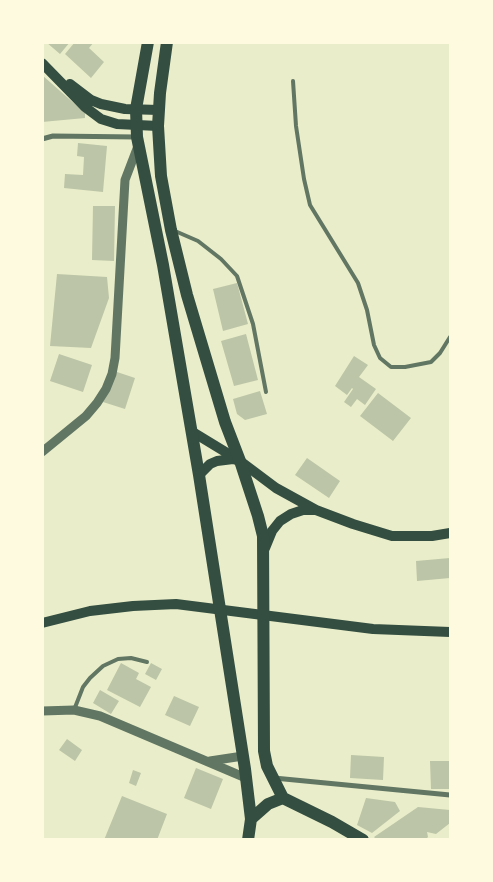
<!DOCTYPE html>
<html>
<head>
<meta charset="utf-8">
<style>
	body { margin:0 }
	#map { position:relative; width:493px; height:882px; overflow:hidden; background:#e9edc9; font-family:"Fira Sans",sans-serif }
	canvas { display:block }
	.frame { position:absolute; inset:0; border:44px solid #fefae0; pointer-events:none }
</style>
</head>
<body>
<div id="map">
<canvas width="493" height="882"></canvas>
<div class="frame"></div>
</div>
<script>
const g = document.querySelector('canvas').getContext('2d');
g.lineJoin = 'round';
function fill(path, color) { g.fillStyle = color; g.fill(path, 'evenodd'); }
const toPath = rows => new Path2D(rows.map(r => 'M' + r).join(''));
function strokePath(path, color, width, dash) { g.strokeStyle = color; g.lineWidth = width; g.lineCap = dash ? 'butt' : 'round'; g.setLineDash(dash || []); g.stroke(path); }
fill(toPath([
	[46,42,70,42,60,54],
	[75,42,94,42,89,48,104,62,91,78,65,54],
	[42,75,85,113,85,118,42,122],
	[78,143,107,146,103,192,64,188,65,174,83,175,84,157,77,156],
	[93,206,115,206,114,261,92,260],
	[57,274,107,277,109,298,91,348,50,346],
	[237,283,248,324,223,331,213,289],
	[246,334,258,380,234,386,221,341],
	[59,354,92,365,83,392,50,381],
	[354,356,368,365,359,377,376,389,365,405,357,399,351,407,344,402,353,389,352,388,347,395,335,386],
	[114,371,135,378,125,409,103,402],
	[260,391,267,414,245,420,237,414,233,399],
	[378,393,411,418,393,441,360,416],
	[307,458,340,481,329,498,295,475],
	[450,558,450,578,417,581,416,561],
	[121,663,139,673,136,679,151,687,140,707,107,690],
	[151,663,162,669,156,680,145,674],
	[100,690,119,701,111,714,93,703],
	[174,696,199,707,190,726,165,715],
	[67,739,82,750,75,761,59,750],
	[351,755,384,757,383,780,350,778],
	[430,761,450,761,450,789,431,789],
	[196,768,223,779,211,809,184,798],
	[133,770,141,773,136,786,129,783],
	[122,796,167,814,157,840,104,840],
	[366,798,395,802,400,811,372,833,357,825],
	[418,807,450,810,450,823,436,834,427,832,428,837,425,840,414,840,412,838,410,840,377,840,374,837]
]), '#bcc5a7');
strokePath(toPath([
	[293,81,296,126,304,179,310,205,358,283,367,310,374,345,380,358,391,367,405,367,431,362,440,353,450,337],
	[175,231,198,241,221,259,237,276,253,324,266,392],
	[74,710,83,687,90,678,103,666,118,659,131,658,147,662]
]), '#617663', 4);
strokePath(toPath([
	[42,139,53,136,136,137],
	[274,778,450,795]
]), '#617663', 5);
strokePath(toPath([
	[42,452,86,416,97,403,106,389,112,374,115,358,125,180,138,146],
	[42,711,74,710,100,716,246,778],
	[210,761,243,756]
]), '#617663', 9);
strokePath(toPath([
	[42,63,85,107,101,119,117,124,158,126],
	[70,84,91,100,101,104,125,109,159,110],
	[191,431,237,459],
	[199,475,210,464,217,461,233,459,240,461,276,488,316,510,353,524,392,536,432,536,450,533],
	[265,548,272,531,280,521,291,514,303,510,315,510],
	[42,623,90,611,133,606,176,604,373,629,450,632]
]), '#344e41', 10);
strokePath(toPath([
	[148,42,136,109,137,137,163,265,199,475,245,769,251,819,248,840],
	[167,42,160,93,158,126,161,176,171,230,187,295,225,422,240,461,258,516,263,536,264,751,267,766,283,798],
	[283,798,332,822,363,840],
	[251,819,268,804,283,798]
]), '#344e41', 12);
</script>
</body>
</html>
